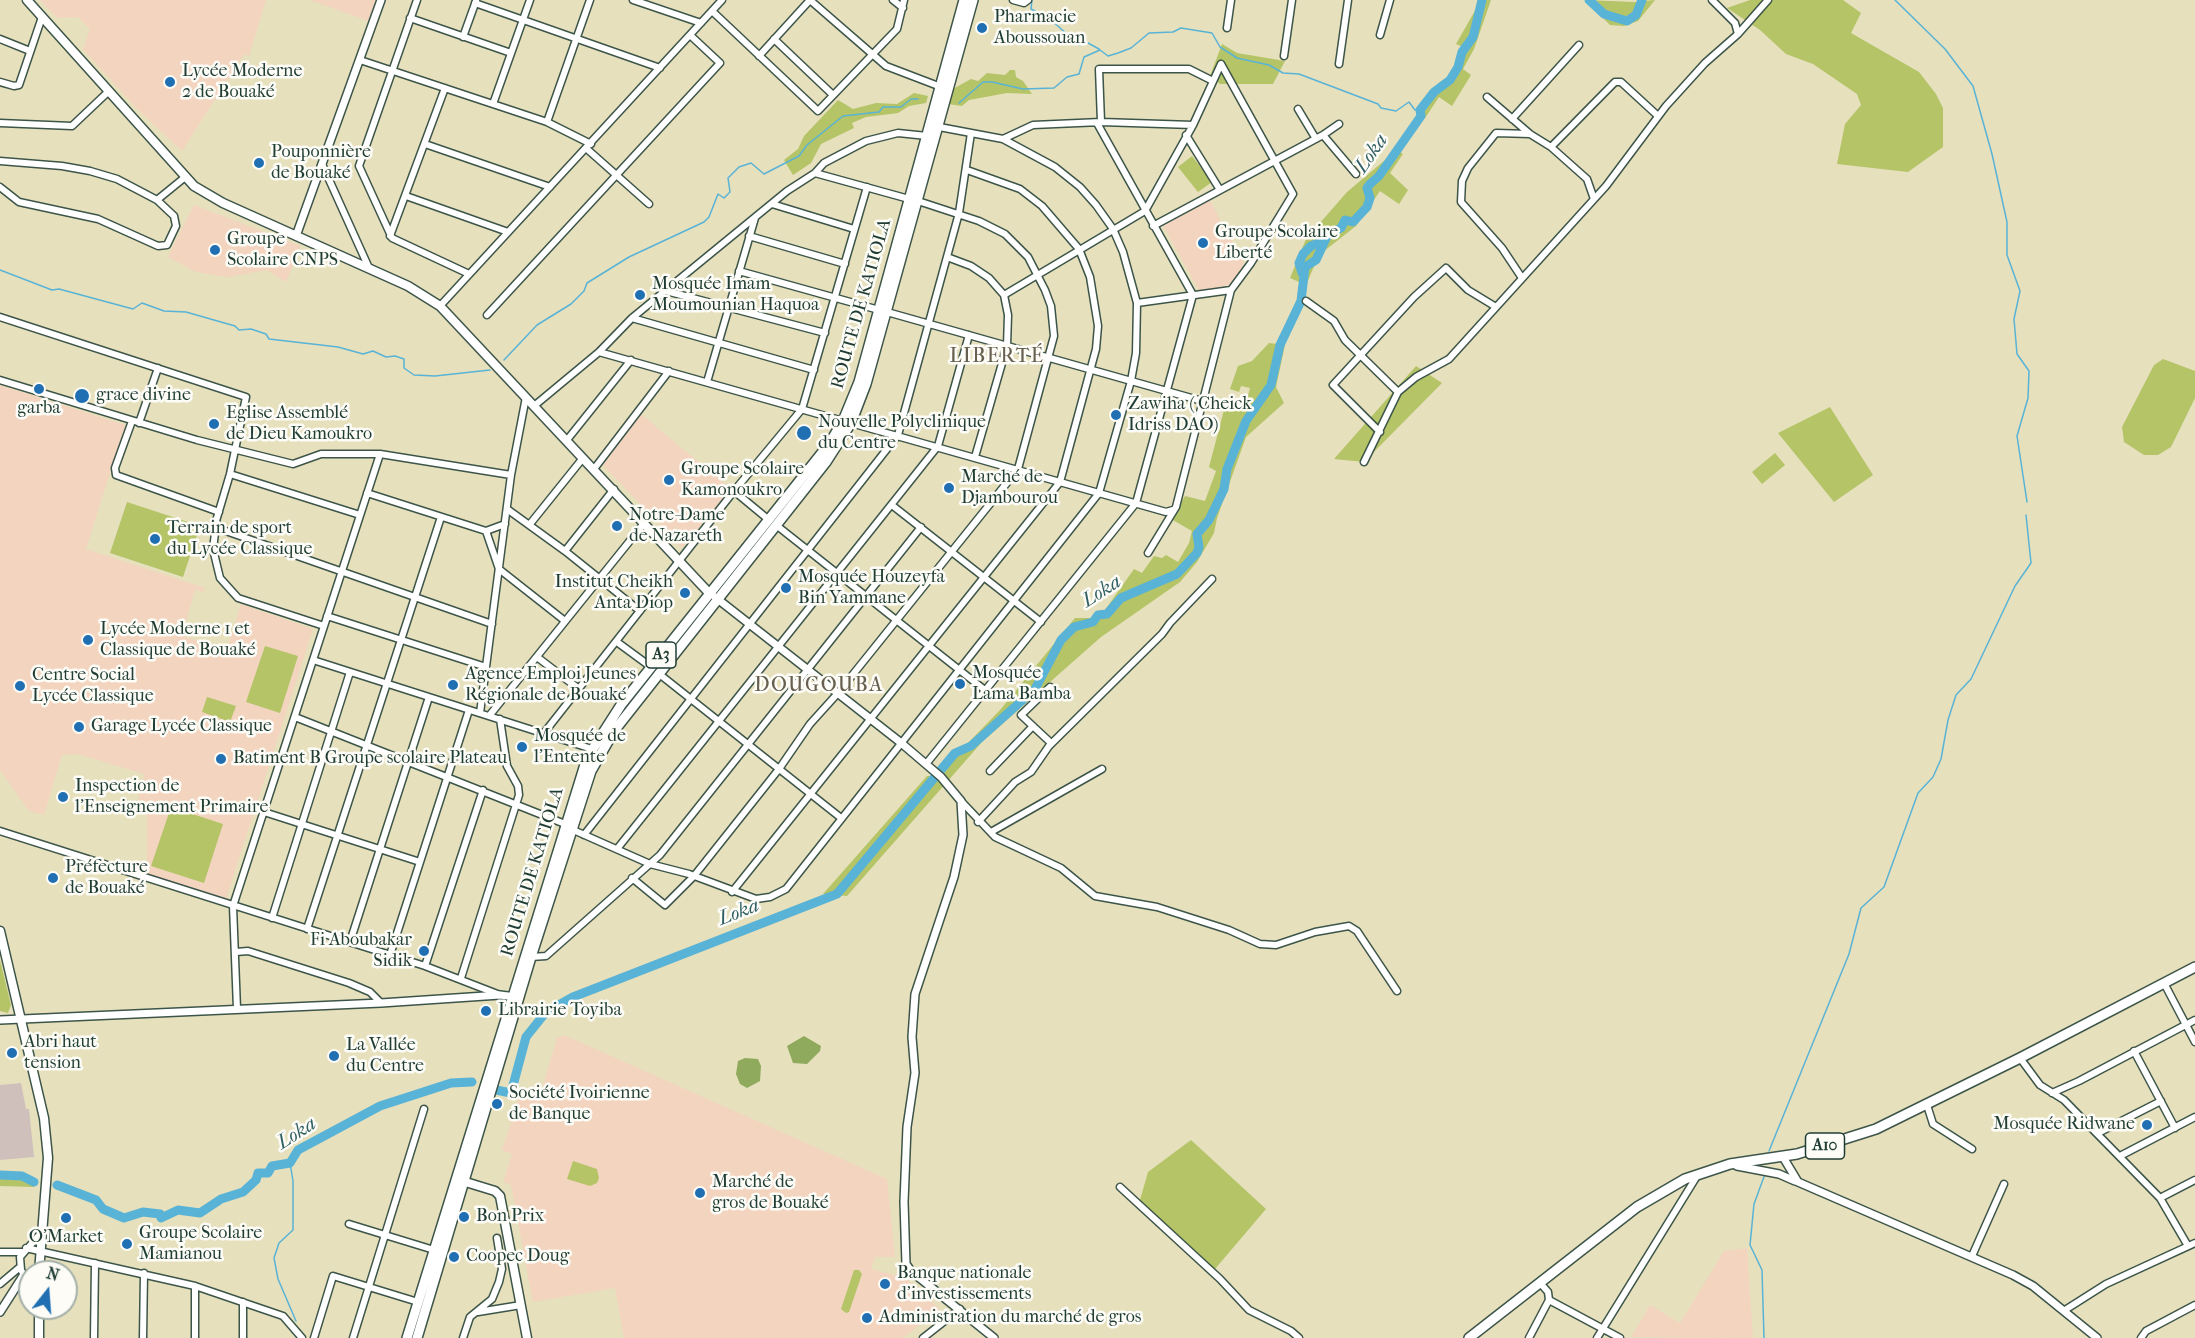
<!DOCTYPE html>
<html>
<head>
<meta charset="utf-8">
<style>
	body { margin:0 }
	#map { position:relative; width:2195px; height:1338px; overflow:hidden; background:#e6e0bd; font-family:"IM FELL French Canon",serif }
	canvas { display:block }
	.north { position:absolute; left:18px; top:1260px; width:60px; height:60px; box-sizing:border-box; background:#fdfcf7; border:2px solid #a4b0a9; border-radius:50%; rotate:17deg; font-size:16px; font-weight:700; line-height:24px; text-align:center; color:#1f3d34 }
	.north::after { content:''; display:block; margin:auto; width:21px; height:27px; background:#1f6fb2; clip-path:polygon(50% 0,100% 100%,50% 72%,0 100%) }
</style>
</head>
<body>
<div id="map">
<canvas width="2195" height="1338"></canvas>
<div class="north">N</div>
</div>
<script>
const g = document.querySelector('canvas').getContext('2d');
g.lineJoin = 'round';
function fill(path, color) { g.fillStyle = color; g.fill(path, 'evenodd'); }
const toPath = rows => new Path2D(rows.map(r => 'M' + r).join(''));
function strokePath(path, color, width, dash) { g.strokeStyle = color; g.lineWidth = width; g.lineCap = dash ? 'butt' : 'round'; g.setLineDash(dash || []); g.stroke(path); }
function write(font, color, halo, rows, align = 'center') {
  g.font = font + ' "IM FELL French Canon",serif'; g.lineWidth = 5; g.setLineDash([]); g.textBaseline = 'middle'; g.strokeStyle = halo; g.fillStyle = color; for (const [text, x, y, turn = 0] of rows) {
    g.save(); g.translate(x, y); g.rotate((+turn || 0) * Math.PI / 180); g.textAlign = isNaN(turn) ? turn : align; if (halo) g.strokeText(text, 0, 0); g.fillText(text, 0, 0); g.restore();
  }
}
fill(toPath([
	[40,0,266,0,249,56,244,54,182,151,136,108,83,49,90,29,78,17,57,18],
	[310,0,376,0,368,21],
	[1208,197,1244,263,1235,283,1200,292,1161,222],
	[194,205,301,246,286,282,267,270,228,277,196,272,168,257],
	[0,385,125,425,86,549,205,588,203,592,195,590,182,636,227,650,241,604,313,629,226,899,147,874,147,812,138,800,144,774,78,754,62,755,44,815,29,811,0,770],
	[641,414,731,489,682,548,603,465],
	[564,1035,887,1179,895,1257,875,1257,871,1269,905,1278,940,1309,903,1338,624,1338,615,1288,533,1302,511,1185,503,1182,512,1154,502,1150,519,1098,540,1096,557,1038],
	[1747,1248,1753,1338,1631,1337,1650,1305,1680,1323,1724,1251]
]), '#f3d4bf');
fill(toPath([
	[21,1083,26,1109,29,1109,34,1157,0,1160,0,1085]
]), '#cfc0bb');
fill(toPath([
	[1481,0,1491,0,1474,49,1463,69,1471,75,1452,106,1439,97,1425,118,1416,113,1428,95,1439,89,1456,67,1463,47,1456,44],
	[1585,0,1634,2,1655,0,1638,21,1624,26,1610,25],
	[1750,0,1843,0,1861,13,1851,33,1919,72,1936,94,1943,108,1943,147,1908,172,1837,164,1845,124,1861,105,1857,94,1813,64,1786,54,1760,30,1727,8],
	[1222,44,1237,53,1285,61,1273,84,1220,84,1210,76],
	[1010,70,1015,70,1016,77,1023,81,1032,94,1007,93,969,100,962,106,948,104,951,90,971,79,978,81,987,73,1005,75],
	[914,93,928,96,926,103,909,106,898,113,866,117,852,123,854,128,821,144,811,163,793,175,784,160,798,149,804,136,838,100,853,109,876,103,897,104],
	[1397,150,1403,154,1390,173,1408,190,1399,204,1380,191,1356,226,1319,255,1306,285,1290,278,1306,239,1347,192],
	[1192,156,1212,182,1198,192,1178,167],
	[1269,343,1285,345,1276,387,1284,403,1246,437,1217,518,1214,533,1197,562,1180,582,1101,637,982,742,847,896,823,894,927,776,934,776,955,750,968,743,1001,709,1075,618,1092,618,1105,610,1134,569,1142,573,1154,556,1162,558,1166,555,1178,562,1189,543,1192,531,1171,519,1185,496,1205,501,1216,471,1209,467,1224,410,1230,412,1231,408,1244,410,1250,388,1241,386,1239,392,1230,389,1238,366,1252,361],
	[2163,359,2195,371,2195,398,2171,447,2158,455,2144,455,2124,442,2122,427,2154,365],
	[1416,366,1442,383,1364,462,1334,459],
	[1830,407,1873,475,1834,502,1778,433],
	[1775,453,1785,465,1762,484,1752,472],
	[127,502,200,526,183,577,110,553],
	[265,646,298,656,280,713,246,702],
	[207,697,236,706,230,722,202,712],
	[171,807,223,824,204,883,151,866],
	[0,960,11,1005,8,1013,0,1011],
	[1191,1140,1266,1209,1215,1269,1140,1200,1148,1172],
	[573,1161,597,1169,599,1178,597,1183,590,1186,567,1179],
	[0,1173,34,1178,34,1187,0,1186],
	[854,1270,859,1270,862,1274,849,1312,846,1313,841,1309]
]), '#b4c467');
fill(toPath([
	[804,1036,821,1046,820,1051,807,1064,793,1063,787,1046],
	[745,1058,758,1059,761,1066,760,1081,747,1088,740,1084,736,1074,738,1061]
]), '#8faa5c');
strokePath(toPath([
	[1032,0,1031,9,1049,18,1079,45,1088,43,1099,49],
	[1895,0,1945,49,1973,86,1992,154,2007,222,2007,255,2020,291,2014,319,2017,354,2029,371,2028,398,2017,436,2027,502],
	[959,103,983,82,992,82,1023,89,1054,88,1067,77,1079,74,1084,57,1100,50,1108,56,1118,53,1131,48,1149,33,1173,32,1181,28,1212,33,1220,47,1237,58,1269,65,1283,73,1299,74,1378,104,1381,108,1396,111,1409,102,1415,110,1420,110],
	[0,270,52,290,59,289,133,309,142,303,164,311,186,312,235,326,239,330,251,329,266,334,269,339,338,347,363,354,373,351,386,357,395,356,404,359,404,368,414,375,435,376,490,370],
	[504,360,537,325,571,304,584,291,587,283,629,257,704,222,709,217,718,194,724,198,730,192,728,178,739,167,751,163,764,174,799,156,807,145,843,116,879,112,883,107,901,107,911,99,918,99],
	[1769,1151,1849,954,1861,908,1884,887,1918,793,1933,777,1941,759,1948,720,1956,695,1971,679,2015,586,2031,563,2026,515],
	[290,1163,293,1181,293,1230,279,1243,274,1258,278,1279,296,1321],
	[1764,1338,1762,1270,1750,1245,1754,1204,1765,1174]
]), '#59b3d6', 1.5);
strokePath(toPath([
	[1589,0,1604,14,1627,21,1636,15,1642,0],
	[1302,273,1299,263,1303,254,1311,246,1324,241],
	[496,1090,511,1093,526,1037,546,1012,573,997,837,894,955,753,971,746,1035,689,1061,640,1074,627,1093,622,1098,615,1107,614,1121,598,1177,574,1197,553,1199,547,1197,534,1209,520,1224,489,1227,469,1246,421,1271,385,1280,345,1301,301,1305,267,1316,260,1328,234,1341,228,1345,220,1353,222,1367,207,1370,198,1367,188,1370,184,1379,176,1421,116,1420,110,1434,92,1450,80,1458,67,1462,52,1473,37,1482,0],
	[0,1175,22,1176,34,1182],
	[57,1185,96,1200,103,1209,124,1218,143,1212,160,1214,161,1218,178,1210,200,1213,221,1199,243,1192,256,1180,258,1173,268,1173,272,1166,290,1163,298,1150,380,1106,451,1083,472,1082]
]), '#59b3d6', 9);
const minor = toPath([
	[417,0,359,166,392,238,469,274],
	[633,0,701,23],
	[810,0,886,66,941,87],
	[893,0,903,8],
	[1013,0,1024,3,1028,0],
	[1712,0,1735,23,1738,34],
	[475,3,660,68],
	[712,11,818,111,897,29,904,0],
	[410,18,511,53],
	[1227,28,1231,0],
	[1380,35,1390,0],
	[463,37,476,1],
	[0,39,30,51],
	[774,39,833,95],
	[759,56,810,0],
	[1284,56,1292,0],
	[360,60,547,122,591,144],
	[1339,64,1348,0],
	[0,82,14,86,19,85,42,17],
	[1487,97,1530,134,1551,147,1587,179,1594,199],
	[493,104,530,0],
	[1298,109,1316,139],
	[1512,119,1579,45],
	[547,122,590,0],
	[1101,122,1099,69,1189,69,1213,81],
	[0,123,72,126,109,91],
	[1186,135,1220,190],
	[1323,135,1356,174],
	[1003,139,1033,125,1101,122,1193,125],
	[425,144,550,187],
	[1551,147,1615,82,1621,82,1658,116],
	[587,149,649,204],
	[0,161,62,166,90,171,117,179,157,200,174,216,176,226,167,245,158,246,98,219,19,202,0,187],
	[322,164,369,268],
	[815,173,909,199],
	[406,196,508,232],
	[157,200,184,178],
	[772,204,854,229],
	[1153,226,1323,135,1339,124],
	[390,236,445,88],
	[749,236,845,264],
	[947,257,971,266,989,278,1004,295,1008,315,1007,346,975,457],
	[739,271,879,310],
	[1522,278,1502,248,1461,202,1462,181,1468,168,1496,133,1530,134],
	[666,291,825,333],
	[1004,295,1145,211,1193,125,1221,64],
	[1306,301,1334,321,1345,340,1398,392],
	[1137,303,1231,290],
	[440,306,722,0],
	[887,312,1202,401],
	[487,315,720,63,690,35],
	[0,317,246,397,230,474,216,521,220,529,492,624],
	[632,318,814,370],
	[599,352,843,421],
	[0,380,197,440,293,464,321,454,380,454,511,475],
	[707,382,755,218],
	[534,406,599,352,632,318,787,191,815,173,824,163,866,141,898,133,927,136],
	[132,421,115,468,116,475,219,512],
	[139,423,158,368],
	[851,423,1166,512,1173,510],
	[1380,432,1333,385,1414,297,1446,268,1468,290,1496,307],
	[567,440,631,360],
	[1364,462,1398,392,1416,377,1449,359,1606,186,1666,106,1705,63,1738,34,1768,0],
	[594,469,669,371],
	[230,474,360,515],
	[734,491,769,520],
	[367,493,486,531,505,524],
	[893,506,1041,622],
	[507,509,565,551,640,611],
	[530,524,583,458],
	[216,525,213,549,220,578,238,598,324,626],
	[776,525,986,691],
	[486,531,499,569,565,621],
	[565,551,614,489],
	[1148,553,1176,507,1231,290,1251,263,1293,194,1221,64],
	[327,616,486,667],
	[617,642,651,667],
	[537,657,579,689],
	[313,660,592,749],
	[658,673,841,818],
	[1050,687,1021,715,1051,743],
	[480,713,511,475,526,397],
	[489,716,645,522],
	[295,717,565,824],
	[544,733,734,491,802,409,867,187],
	[926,764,1136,503,1193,295,1097,123],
	[990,771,1033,726],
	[961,801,995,837,1061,868,1095,896,1157,907,1229,930,1260,944,1276,945,1315,932,1349,926,1357,931,1397,991],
	[264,812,420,862],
	[978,822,1015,782,1031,772,1049,746,1162,634,1170,623,1212,579],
	[571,829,650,864,689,874,756,899,770,897,786,889,1099,493,1131,381,1136,353,1137,303,1123,252,1113,229,1096,205,1080,187,1055,167,1003,139,934,126],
	[0,831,425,966,500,995],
	[991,832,1102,769],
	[584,835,898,435,959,213,971,133],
	[617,849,938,446,969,335],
	[632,878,665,905,694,876,779,769,810,724,838,693,1018,469,1054,336,1051,306,1045,290,1028,257,1005,234,979,221,918,201],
	[732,892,1060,482,1096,349,1098,326,1090,277,1079,249,1042,206,1020,189,967,170],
	[272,918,350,672],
	[307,929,441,517],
	[350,942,429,697],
	[236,952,248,951,349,983,370,992,381,1003],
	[390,955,469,710],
	[531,957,546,956,660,855,921,527],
	[425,966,483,790],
	[461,978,519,795,518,786,507,766,500,719],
	[2164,983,2195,1042],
	[237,1009,233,906,380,454],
	[2134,1051,2175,1128],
	[2020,1058,2040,1085,2064,1100,2160,1198,2188,1246],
	[2052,1093,2079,1081,2195,1020],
	[1927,1105,1933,1124,1972,1149],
	[2098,1133,2161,1101],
	[2120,1156,2195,1117],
	[1120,1187,1220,1279,1249,1310,1291,1331,1299,1338],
	[2160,1198,2195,1180],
	[349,1224,434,1250],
	[26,1248,195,1286,283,1316,302,1338],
	[0,1252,23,1252],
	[1972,1256,2004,1184],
	[0,1284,20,1267],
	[30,1284,21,1270,20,1257,41,1233],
	[1549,1300,1620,1338],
	[243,1302,243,1338],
	[2065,1310,2106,1284,2195,1243],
	[478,1312,521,1305],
	[94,1338,95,1263],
	[143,1338,144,1273],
	[195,1338,195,1286],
	[314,1338,333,1276,418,1302],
	[353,1338,424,1109],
	[463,1338,470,1317,492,1299,499,1282,502,1269,497,1238],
	[923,1338,960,1309],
	[1529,1338,1549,1300,1548,1292,1541,1284],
	[1597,1338,1697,1176],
	[2141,1338,2146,1331,2195,1305]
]);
const tertiary = toPath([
	[296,236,381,0],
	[715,597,900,742,941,777,961,801,963,835,954,877,915,994,912,1037,915,1073,907,1127,904,1202,906,1264,911,1271,994,1338],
	[0,1020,381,1003,500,995,516,997],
	[1783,1157,1798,1182,2013,1275,2033,1286,2097,1338],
	[1737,1166,1779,1174,1795,1181],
	[0,1312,23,1276,30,1277]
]);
const secondary = toPath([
	[27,0,194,186,223,203,408,286,440,306,710,594],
	[0,931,44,1118,48,1158,39,1272],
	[459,1180,495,1191,500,1196,527,1338],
	[39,1338,39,1308]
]);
const primary = toPath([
	[1469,1338,1637,1207,1685,1179,1730,1164,1797,1154,1876,1129,2020,1058,2195,967]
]);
const trunk = toPath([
	[407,1338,587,758,621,705,829,444,843,421,859,382,964,0],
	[417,1338,531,957,591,771,614,731,826,462,851,423,866,384,973,0]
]);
strokePath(minor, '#3d5549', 9);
strokePath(tertiary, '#3d5549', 10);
strokePath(secondary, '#3d5549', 11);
strokePath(primary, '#3d5549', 12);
strokePath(trunk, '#3d5549', 12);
strokePath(minor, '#fff', 6);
strokePath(tertiary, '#fff', 7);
strokePath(secondary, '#fff', 8);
strokePath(primary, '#fff', 9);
strokePath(trunk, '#fff', 9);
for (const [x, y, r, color] of [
	[982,28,6,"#1f6fb2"],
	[170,82,6,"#1f6fb2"],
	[259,163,6,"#1f6fb2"],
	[1203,243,6,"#1f6fb2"],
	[215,250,6,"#1f6fb2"],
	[640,295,6,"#1f6fb2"],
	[39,389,6,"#1f6fb2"],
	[82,396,8,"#1f6fb2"],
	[1116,415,6,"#1f6fb2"],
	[214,424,6,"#1f6fb2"],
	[804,433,8,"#1f6fb2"],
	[669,480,6,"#1f6fb2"],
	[949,488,6,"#1f6fb2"],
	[617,526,6,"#1f6fb2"],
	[155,539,6,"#1f6fb2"],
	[786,588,6,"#1f6fb2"],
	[685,593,6,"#1f6fb2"],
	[88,640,6,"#1f6fb2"],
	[960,684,6,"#1f6fb2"],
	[453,685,6,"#1f6fb2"],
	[20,686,6,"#1f6fb2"],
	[79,727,6,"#1f6fb2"],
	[522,747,6,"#1f6fb2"],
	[221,759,6,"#1f6fb2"],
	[63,797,6,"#1f6fb2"],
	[53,878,6,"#1f6fb2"],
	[424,951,6,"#1f6fb2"],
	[486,1011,6,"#1f6fb2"],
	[12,1053,6,"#1f6fb2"],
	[334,1056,6,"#1f6fb2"],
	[497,1104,6,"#1f6fb2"],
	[2147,1125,6,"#1f6fb2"],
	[700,1193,6,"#1f6fb2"],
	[464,1217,6,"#1f6fb2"],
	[66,1218,6,"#1f6fb2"],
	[127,1244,6,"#1f6fb2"],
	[454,1257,6,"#1f6fb2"],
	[885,1284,6,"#1f6fb2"],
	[867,1318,6,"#1f6fb2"]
]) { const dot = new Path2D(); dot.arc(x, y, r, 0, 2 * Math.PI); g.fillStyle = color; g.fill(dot); strokePath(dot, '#fdfcf7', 2); }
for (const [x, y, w] of [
	[661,655,30],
	[1825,1146,39]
]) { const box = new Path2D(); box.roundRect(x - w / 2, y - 13, w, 26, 4.5); g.fillStyle = '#fdfcf7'; g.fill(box); strokePath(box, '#1f3d34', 1.5); }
write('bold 16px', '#1f3d34', null, [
	["A3",661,655],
	["A10",1825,1146]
]);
write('18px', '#1f3d34', '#fdfcf7', [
	["Pharmacie",994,18],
	["Aboussouan",994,39],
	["Lycée Moderne",182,72],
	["2 de Bouaké",182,93],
	["Pouponnière",271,153],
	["de Bouaké",271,174],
	["Groupe Scolaire",1215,233],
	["Liberté",1215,254],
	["Groupe",227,240],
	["Scolaire CNPS",227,261],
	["Mosquée Imam",652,285],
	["Moumounian Haquoa",652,306],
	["grace divine",96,396],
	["Zawiha ( Cheick",1128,405],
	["Idriss DAO)",1128,426],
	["garba",39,409,"center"],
	["Eglise Assemblé",226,414],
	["de Dieu Kamoukro",226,435],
	["Nouvelle Polyclinique",818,423],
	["du Centre",818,444],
	["Groupe Scolaire",681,470],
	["Kamonoukro",681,491],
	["Marché de",961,478],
	["Djambourou",961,499],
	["Notre-Dame",629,516],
	["de Nazareth",629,537],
	["Terrain de sport",167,529],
	["du Lycée Classique",167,550],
	["Mosquée Houzeyfa",798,578],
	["Bin Yammane",798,599],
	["Institut Cheikh",673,583,"right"],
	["Anta Diop",673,604,"right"],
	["Lycée Moderne 1 et",100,630],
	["Classique de Bouaké",100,651],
	["Mosquée",972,674],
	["Lama Bamba",972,695],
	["Agence Emploi Jeunes",465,675],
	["Régionale de Bouaké",465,696],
	["Centre Social",32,676],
	["Lycée Classique",32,697],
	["Garage Lycée Classique",91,727],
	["Mosquée de",534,737],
	["l'Entente",534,758],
	["Batiment B Groupe scolaire Plateau",233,759],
	["Inspection de",75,787],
	["l'Enseignement Primaire",75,808],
	["Préfecture",65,868],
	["de Bouaké",65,889],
	["Fi Aboubakar",412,941,"right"],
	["Sidik",412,962,"right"],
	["Librairie Toyiba",498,1011],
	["Abri haut",24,1043],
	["tension",24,1064],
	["La Vallée",346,1046],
	["du Centre",346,1067],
	["Société Ivoirienne",509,1094],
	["de Banque",509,1115],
	["Mosquée Ridwane",2135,1125,"right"],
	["Marché de",712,1183],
	["gros de Bouaké",712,1204],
	["Bon Prix",476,1217],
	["Groupe Scolaire",139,1234],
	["Mamianou",139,1255],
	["O'Market",66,1238,"center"],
	["Coopec Doug",466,1257],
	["Banque nationale",897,1274],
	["d'investissements",897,1295],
	["Administration du marché de gros",879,1318]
], 'left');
write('18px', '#1f3d34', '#fdfcf7', [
	["ROUTE DE KATIOLA",862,304,-74],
	["ROUTE DE KATIOLA",533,872,-73]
]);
write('italic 20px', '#306065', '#fdfcf7', [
	["Loka",1372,154,-55],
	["Loka",1102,592,-33],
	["Loka",739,913,-21],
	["Loka",297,1134,-33]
]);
g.letterSpacing = '1.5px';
write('20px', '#676050', '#fdfcf7', [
	["LIBERTÉ",997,357],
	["DOUGOUBA",819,686]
]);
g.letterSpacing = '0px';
</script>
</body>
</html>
